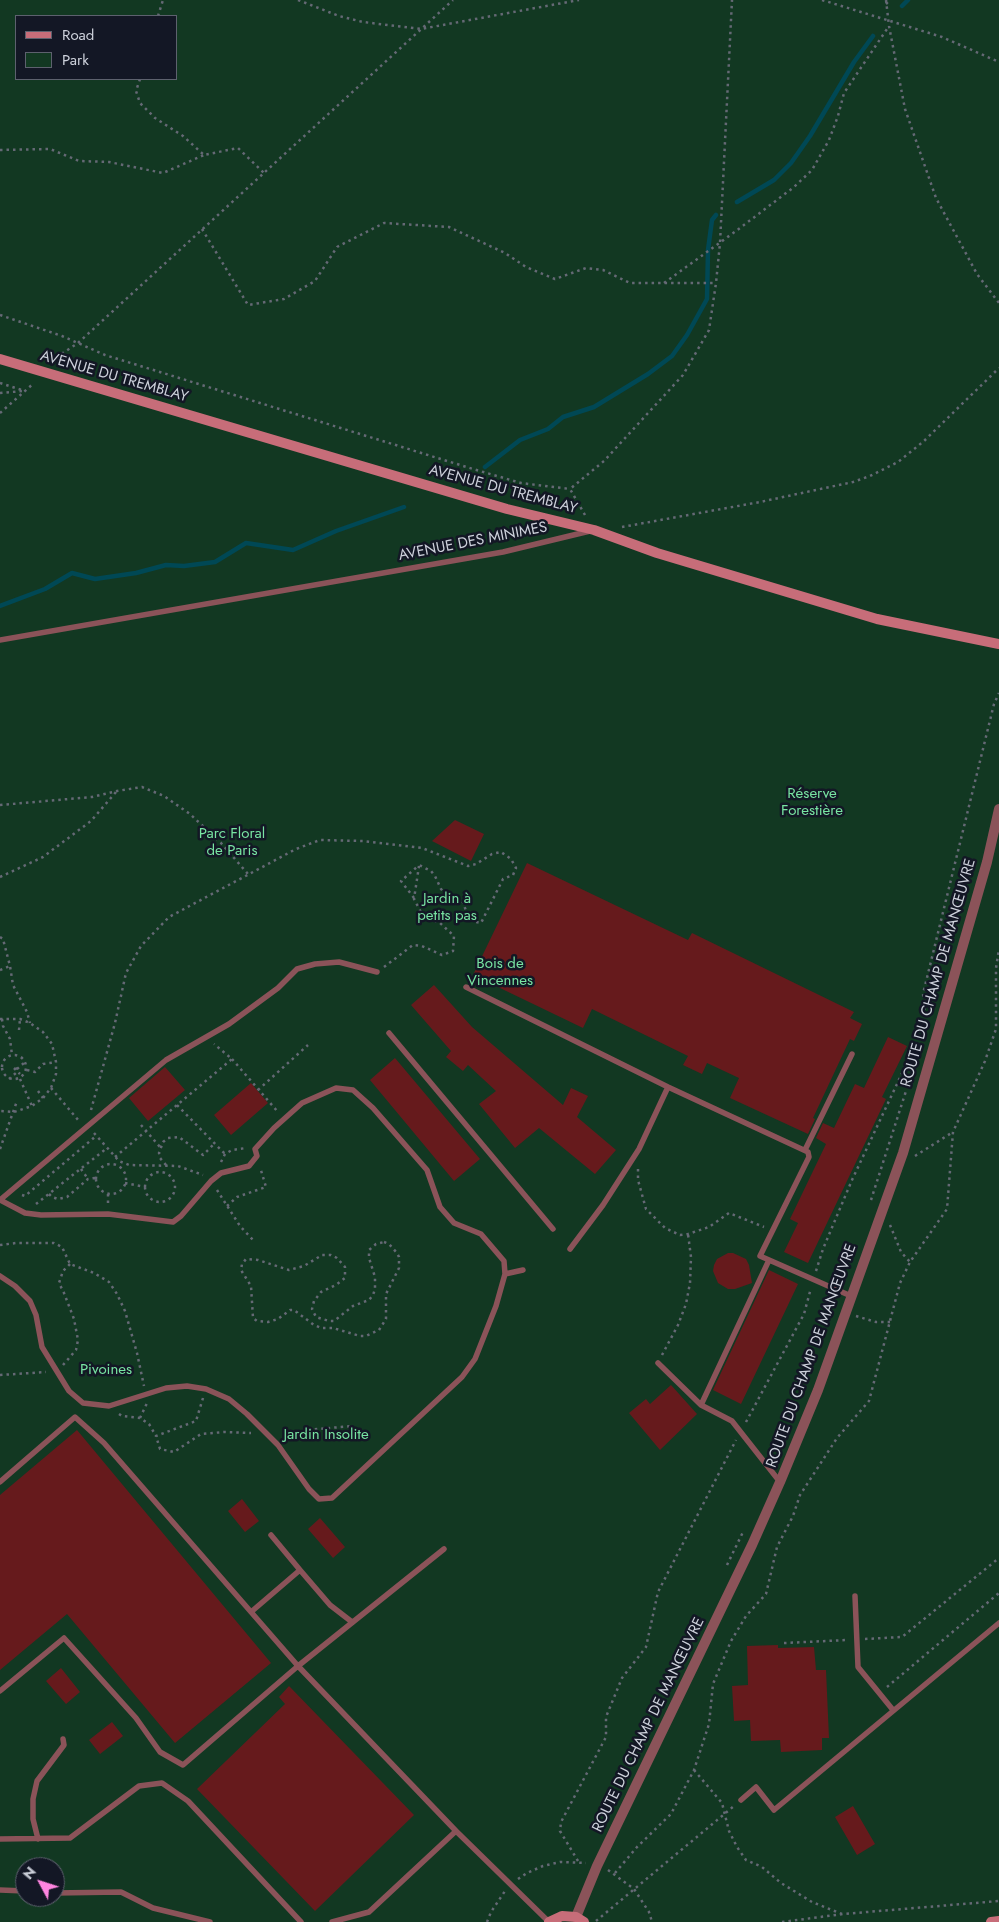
<!DOCTYPE html>
<html>
<head>
<meta charset="utf-8">
<style>
	body { margin:0 }
	#map { position:relative; width:999px; height:1922px; overflow:hidden; background:#1c202f; font-family:Jost,sans-serif }
	canvas { display:block }
	.legend { position:absolute; left:15px; top:15px; width:162px; height:65px; box-sizing:border-box; background:#131725; border:1px solid #5d616e; margin:0; padding:6px 9px; list-style:none; font-size:15px; color:#cdd1db }
	.legend li { display:flex; align-items:center; gap:10px; height:25px }
	.legend b { width:25px; border:1px solid #5d616e }
	.north { position:absolute; left:15px; top:1857px; width:50px; height:50px; box-sizing:border-box; background:#131725; border:1px solid #5d616e; border-radius:50%; rotate:310deg; font-size:14px; font-weight:700; line-height:20px; text-align:center; color:#cdd1db }
	.north::after { content:''; display:block; margin:auto; width:18px; height:22px; background:#fe85e0; clip-path:polygon(50% 0,100% 100%,50% 72%,0 100%) }
</style>
</head>
<body>
<div id="map">
<canvas width="999" height="1922"></canvas>
<ul class="legend">
<li><b style="height:6px;background:#c76d79"></b>Road</li>
<li><b style="height:14px;background:#123822"></b>Park</li>
</ul>
<div class="north">N</div>
</div>
<script>
const g = document.querySelector('canvas').getContext('2d');
g.lineJoin = 'round';
function fill(path, color) { g.fillStyle = color; g.fill(path, 'evenodd'); }
const toPath = rows => new Path2D(rows.map(r => 'M' + r).join(''));
function strokePath(path, color, width, dash) { g.strokeStyle = color; g.lineWidth = width; g.lineCap = dash ? 'butt' : 'round'; g.setLineDash(dash || []); g.stroke(path); }
function write(font, color, halo, rows, align = 'center') {
  g.font = font + ' Jost,sans-serif'; g.lineWidth = 5; g.setLineDash([]); g.textBaseline = 'middle'; g.strokeStyle = halo; g.fillStyle = color; for (const [text, x, y, turn = 0] of rows) {
    g.save(); g.translate(x, y); g.rotate((+turn || 0) * Math.PI / 180); g.textAlign = isNaN(turn) ? turn : align; if (halo) g.strokeText(text, 0, 0); g.fillText(text, 0, 0); g.restore();
  }
}
fill(toPath([
	[0,0,999,0,999,1922,0,1922],
	[16,16,176,16,176,79,16,79],
	[25,1867,55,1867,55,1897,25,1897]
]), '#123822');
strokePath(toPath([
	[902,6,908,0],
	[737,202,774,180,791,163,810,136,854,62,873,36],
	[485,467,520,440,548,429,563,417,594,407,648,374,672,356,687,335,707,299,708,250,712,220,716,215],
	[0,606,45,589,72,573,95,579,136,573,166,565,184,566,215,562,246,543,293,550,336,531,404,507]
]), '#004855', 4.5);
fill(toPath([
	[455,820,484,834,471,861,432,841],
	[527,863,688,940,692,933,854,1012,850,1018,862,1024,854,1041,850,1039,813,1118,815,1119,808,1134,730,1098,739,1078,707,1063,702,1074,683,1065,688,1056,592,1009,583,1028,473,975],
	[434,985,472,1027,563,1105,571,1088,588,1096,577,1117,616,1150,595,1174,539,1128,515,1148,479,1104,496,1091,468,1065,463,1071,446,1057,451,1051,411,1005],
	[888,1037,907,1046,882,1097,886,1099,808,1263,784,1252,798,1223,790,1219,826,1144,816,1138,823,1123,834,1128,855,1084,864,1088],
	[395,1058,480,1159,454,1181,370,1080],
	[165,1067,185,1090,148,1121,129,1098],
	[251,1083,268,1103,231,1135,214,1115],
	[728,1253,733,1253,746,1259,749,1265,752,1283,735,1289,728,1289,718,1283,713,1271,714,1265,717,1259],
	[769,1270,798,1284,741,1404,713,1390],
	[671,1385,697,1414,660,1450,629,1413,646,1399,650,1404],
	[77,1430,271,1663,175,1743,67,1614,0,1670,0,1495],
	[242,1499,259,1521,245,1532,228,1511],
	[320,1518,345,1547,333,1558,308,1529],
	[778,1645,778,1648,814,1647,816,1670,826,1670,829,1738,822,1738,822,1750,781,1752,780,1740,751,1741,750,1720,734,1721,732,1686,748,1685,747,1646],
	[61,1668,80,1692,66,1704,46,1681],
	[289,1686,414,1815,315,1911,197,1789,285,1704,279,1697],
	[112,1722,123,1736,100,1754,89,1740],
	[853,1806,875,1844,857,1855,835,1817]
]), '#661a1c');
strokePath(toPath([
	[298,0,339,16,363,22,421,29,579,0],
	[822,0,942,37,999,62],
	[886,0,889,26,905,109,936,198,977,274,999,303],
	[886,4,890,0],
	[158,16,163,0],
	[140,79,136,91,140,103,155,118,183,136,204,155,238,148,264,173],
	[0,150,50,149,79,161,109,162,163,173,204,155],
	[202,229,248,305,284,299,315,281,337,247,384,223,449,227,505,253,526,267,555,279,586,268,603,270,630,283,716,283],
	[664,283,736,231,794,187,812,170,829,140,838,116,844,93,889,26],
	[0,315,62,336,105,355,473,469,521,483,570,489],
	[51,361,78,343,453,0],
	[0,383,25,391],
	[0,393,23,391],
	[0,413,34,383],
	[585,515,570,489,604,461,683,375,709,330,716,283,720,243,732,0],
	[622,527,760,502,853,482,870,476,898,462,924,441,999,368],
	[0,805,92,797,117,791,142,787,164,796,190,814,221,843,248,874],
	[0,877,43,857,91,821,116,792],
	[414,898,401,881,418,866],
	[0,937,3,939,10,966,13,985,27,1012,30,1023],
	[384,967,413,945,422,946,442,955,453,951,454,936,440,923,423,916,414,899,419,866],
	[0,970,10,966],
	[0,1019,20,1019,30,1023,43,1032,52,1044,56,1062,56,1074,51,1088,43,1098,32,1106,14,1112,0,1111],
	[2,1019,3,1026,10,1039,12,1055],
	[925,1029,926,1021,923,994,994,704,999,693],
	[19,1030,20,1019],
	'2 1067a12 12 0 1 1 24 0a12 12 0 1 1-24 0Z',
	[232,1059,278,1112],
	[14,1068,20,1074],
	[17,1069,25,1062],
	[27,1070,35,1072,43,1064,56,1062],
	[9,1079,17,1072,17,1067],
	[20,1079,32,1106],
	[51,1088,79,1121],
	[258,1090,308,1045],
	[38,1091,43,1098],
	[177,1105,225,1154],
	[91,1110,115,1023,126,973,141,946,169,917,296,849,320,840,363,841,422,848,468,866,476,864,492,854,501,852,511,859,516,868,513,875,503,879,481,923,476,922,467,914,463,902,447,896,441,889,435,876,431,871,419,865],
	[141,1125,160,1147],
	[94,1133,119,1161,129,1165,178,1166,203,1175],
	[0,1149,17,1101],
	[915,1156,953,1132],
	[115,1157,232,1059,214,1044],
	[221,1162,225,1154,232,1150,246,1148],
	'96 1179a15 15 0 1 1 30 0a15 15 0 1 1-30 0Z',
	[166,1165,160,1158,159,1153,163,1142,168,1138,179,1137,203,1155,214,1144],
	[81,1169,88,1179],
	[638,1169,638,1180,646,1209,665,1228,680,1235,688,1234,709,1227,729,1213,764,1227],
	'145 1187a15 15 0 1 1 30 0a15 15 0 1 1-30 0Z',
	[125,1183,145,1187],
	[217,1190,240,1226,254,1241],
	[49,1194,52,1197,58,1199,67,1197,88,1179,95,1178],
	[108,1194,108,1205],
	[22,1195,25,1196,96,1136],
	[871,1200,906,1091],
	[36,1204,107,1148],
	[227,1206,237,1197,266,1187,260,1167],
	[890,1225,901,1252,910,1262],
	[384,1242,389,1244,397,1253,399,1257,399,1268,386,1294,386,1319,379,1330,366,1336,360,1336,333,1328,321,1328,314,1325,294,1310,290,1310,278,1319,268,1322,257,1321,253,1318,251,1286,241,1270,242,1264,246,1259,258,1260,289,1270,304,1266,322,1255,331,1255,337,1258,345,1267,345,1278,336,1285,321,1292,314,1301,312,1309,316,1317,329,1321,334,1321,353,1306,369,1300,373,1295,375,1289,375,1277,369,1258,369,1250,376,1244,384,1242],
	[0,1245,16,1243,54,1243,62,1247,70,1264,94,1273,109,1282,117,1294,125,1311,137,1353,144,1386],
	[816,1271,823,1249,852,1180,904,1069,910,1058,920,1046],
	[856,1316,876,1322,890,1322],
	[662,1355,678,1325,686,1304,690,1283,691,1257,688,1234],
	[63,1365,76,1350,78,1340,74,1319,64,1293,59,1283,63,1271,70,1264],
	[0,1375,46,1372],
	[203,1398,196,1421,156,1436,160,1449,174,1452,201,1434,224,1432,251,1433],
	[119,1414,122,1416,140,1418,149,1424,156,1436],
	[140,1418,147,1403],
	[746,1422,804,1314,811,1288],
	[285,1441,306,1430,353,1426],
	[727,1565,743,1532],
	[865,1639,902,1637,999,1558],
	[784,1643,847,1640],
	[887,1687,999,1593],
	[694,1770,722,1803,729,1831,737,1847,746,1860,762,1867,781,1883,812,1902,842,1914],
	[578,1861,560,1831,561,1822,606,1737,606,1717,622,1678,646,1647,658,1592,736,1440],
	[608,1870,634,1889,649,1912,652,1922],
	[615,1873,637,1847,671,1814,694,1770,709,1724,713,1684,731,1641,746,1616,766,1594,777,1547,793,1516,800,1495,837,1438,869,1401,900,1283,910,1262,947,1209,953,1132,985,1061,996,1029,996,968,999,949],
	[518,1879,527,1873,543,1866,560,1862,586,1863],
	[596,1921,734,1806],
	[487,1922,491,1912,505,1891],
	[782,1922,843,1914,999,1901]
]), '#656975', 2.5, [2.5, 4]);
strokePath(toPath([
	[0,640,503,552,590,531],
	[466,987,668,1087,808,1152,809,1157,760,1256,851,1296],
	[389,1033,553,1229],
	[805,1150,852,1054],
	[0,1200,166,1060,229,1024,278,988,297,969,315,964,339,962,377,972],
	[570,1249,603,1205,639,1149,668,1087],
	[505,1274,523,1270],
	[0,1276,15,1286,30,1301,36,1315,42,1347,69,1391,83,1403,109,1406,166,1388,187,1386,206,1389,229,1399,247,1414,278,1445,309,1489,319,1499,332,1498,462,1377,475,1359,496,1306,505,1274,504,1261,481,1234,454,1223,440,1207,427,1170,373,1108,353,1090,336,1088,302,1103,274,1128,255,1149,257,1156,249,1166,221,1173,211,1181,181,1216,173,1222,108,1214,41,1215,25,1213,0,1200],
	[658,1363,701,1405,732,1421,780,1482],
	[701,1405,769,1260],
	[0,1482,75,1417,104,1443,298,1666,456,1831,369,1912,332,1922],
	[300,1570,330,1605,352,1622],
	[855,1596,858,1667,893,1710],
	[251,1612,300,1570,271,1535],
	[0,1691,64,1638,136,1718,160,1752,183,1765,298,1666,444,1549],
	[741,1800,756,1787,774,1810,999,1623],
	[456,1831,549,1922],
	[0,1839,70,1838,139,1786,162,1783,188,1801,301,1922],
	[38,1839,33,1819,33,1799,37,1781,64,1745,63,1739],
	[0,1890,25,1891],
	[55,1893,121,1892,153,1908,210,1922]
]), '#8b5359', 5.5);
strokePath(toPath([
	[576,1917,597,1866,752,1545,780,1482,818,1390,903,1153,987,862,999,809]
]), '#8b5359', 10);
strokePath(toPath([
	[0,359,507,509,594,530,657,553,877,619,999,644],
	[549,1922,562,1916,576,1917,584,1922],
	[991,1922,999,1921]
]), '#c76d79', 10);
write('15px', '#cdd1db', '#131725', [
	["AVENUE DU TREMBLAY",114,377,16],
	["AVENUE DU TREMBLAY",503,490,15],
	["AVENUE DES MINIMES",473,542,-11],
	["ROUTE DU CHAMP DE MANŒUVRE",939,973,-74],
	["ROUTE DU CHAMP DE MANŒUVRE",812,1356,-70],
	["ROUTE DU CHAMP DE MANŒUVRE",649,1725,-64]
]);
write('15px', '#78e4a2', '#131725', [
	["Réserve",812,794],
	["Forestière",812,811],
	["Parc Floral",232,834],
	["de Paris",232,851],
	["Jardin à",447,899],
	["petits pas",447,916],
	["Bois de",500,964],
	["Vincennes",500,981],
	["Pivoines",106,1370],
	["Jardin Insolite",326,1435]
]);
</script>
</body>
</html>
